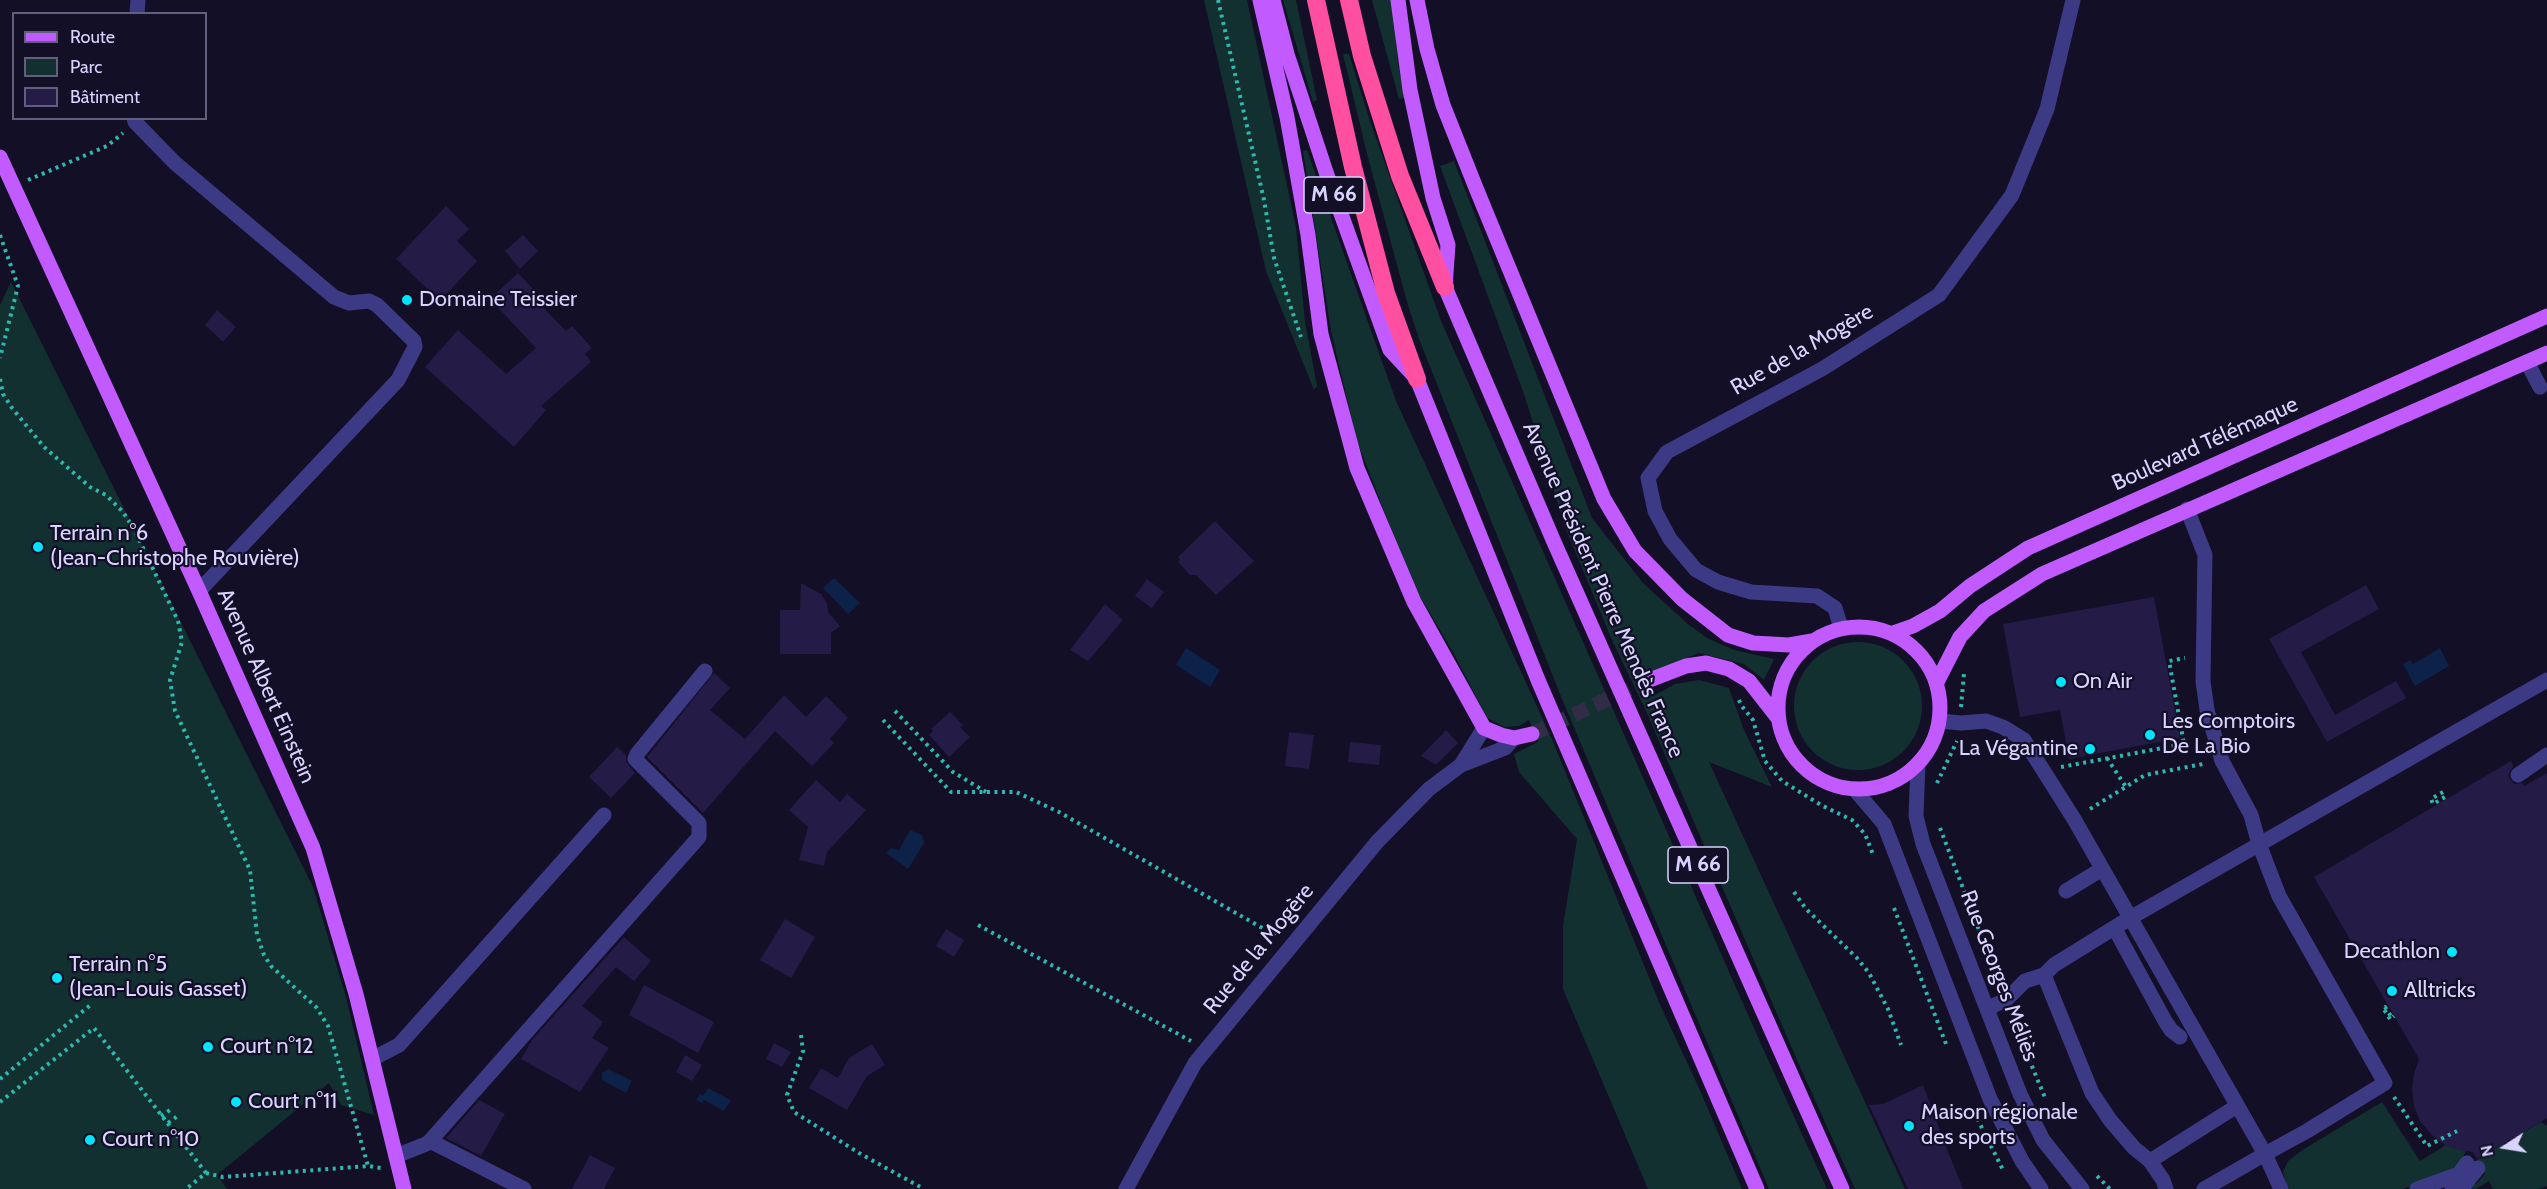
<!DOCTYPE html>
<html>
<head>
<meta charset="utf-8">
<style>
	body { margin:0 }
	#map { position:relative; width:2547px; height:1189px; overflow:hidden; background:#130f26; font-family:Cabin,sans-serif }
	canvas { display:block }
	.legend { position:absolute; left:12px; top:12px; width:195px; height:108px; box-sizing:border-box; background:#130f26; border:2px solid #625e7d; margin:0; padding:8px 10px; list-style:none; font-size:18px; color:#d9d4ff }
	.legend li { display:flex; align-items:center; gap:12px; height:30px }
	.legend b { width:30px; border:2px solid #625e7d }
	.north { position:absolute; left:2475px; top:1117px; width:60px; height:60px; -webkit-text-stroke:4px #130f26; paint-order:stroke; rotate:258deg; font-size:16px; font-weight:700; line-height:24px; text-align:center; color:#d9d4ff }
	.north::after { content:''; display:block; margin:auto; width:21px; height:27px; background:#d9d4ff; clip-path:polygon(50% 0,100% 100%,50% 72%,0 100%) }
</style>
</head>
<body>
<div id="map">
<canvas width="2547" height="1189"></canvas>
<ul class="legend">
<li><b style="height:8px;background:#c25bff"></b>Route</li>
<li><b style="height:16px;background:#12302f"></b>Parc</li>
<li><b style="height:16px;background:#241b47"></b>Bâtiment</li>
</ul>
<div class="north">N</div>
</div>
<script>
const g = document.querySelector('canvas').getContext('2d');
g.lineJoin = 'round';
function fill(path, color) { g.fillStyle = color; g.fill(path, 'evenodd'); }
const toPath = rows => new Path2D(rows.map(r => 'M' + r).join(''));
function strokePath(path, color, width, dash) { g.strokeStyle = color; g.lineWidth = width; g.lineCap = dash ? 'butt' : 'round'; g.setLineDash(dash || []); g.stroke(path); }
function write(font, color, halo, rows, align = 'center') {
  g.font = font + ' Cabin,sans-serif'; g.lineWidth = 4.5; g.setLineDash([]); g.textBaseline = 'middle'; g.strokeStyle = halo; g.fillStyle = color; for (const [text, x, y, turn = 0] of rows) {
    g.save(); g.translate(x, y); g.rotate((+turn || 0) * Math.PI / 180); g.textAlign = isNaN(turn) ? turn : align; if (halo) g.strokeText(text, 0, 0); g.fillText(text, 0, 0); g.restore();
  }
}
fill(toPath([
	[1204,0,1247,0,1296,227,1305,322,1317,386,1314,390,1266,271],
	[1283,0,1296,0,1317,100,1313,102],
	[1372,0,1392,0,1398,64,1405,98,1399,99],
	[1343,54,1349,54,1370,121,1441,321,1761,1044,1827,1189,1769,1189,1562,699,1419,339,1407,302,1366,150],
	[1307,150,1396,401,1552,739,1661,1007,1699,1088,1742,1189,1648,1189,1563,989,1563,926,1577,839,1519,772,1514,754,1538,742,1529,720,1519,726,1504,727,1487,718,1453,652,1412,583,1357,441,1331,331,1303,151],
	[1454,161,1592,518,1643,583,1688,624,1707,638,1734,650,1774,659,1764,680,1744,664,1699,653,1644,675,1653,696,1675,684,1699,680,1729,688,1744,730,1772,787,1709,762,1905,1189,1855,1189,1797,1060,1646,711,1612,640,1565,527,1524,394,1440,166],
	[11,282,313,887,346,997,374,1115,341,1105,329,1083,217,1175,227,1189,0,1189,0,305],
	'1794 706a64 64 0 1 1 128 0a64 64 0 1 1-128 0Z',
	[2382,1102,2420,1161,2446,1145,2466,1151,2459,1165,2436,1178,2402,1189,2288,1189,2283,1172,2288,1161,2304,1149],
	[2541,1122,2547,1126,2547,1186,2539,1189,2493,1189,2489,1181,2476,1189,2466,1189,2477,1183,2485,1174,2477,1160,2504,1143,2507,1149,2522,1140,2520,1134]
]), '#12302f');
fill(toPath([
	[834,578,860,603,848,614,823,588],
	[1186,648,1220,670,1210,687,1176,665],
	[2440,648,2449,666,2415,686,2403,664,2410,660,2413,664],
	[910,830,922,835,924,843,908,869,886,853,891,848,899,850],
	[608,1069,632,1081,626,1093,602,1080,602,1073],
	[708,1088,731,1100,724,1111,704,1100,702,1103,696,1100,700,1094,703,1096]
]), '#0c2248');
fill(toPath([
	[446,206,469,229,457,241,477,261,440,301,396,259],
	[523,235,538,251,520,269,505,251],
	[518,273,535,291,532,296,566,331,572,326,592,348,585,354,591,362,541,406,546,410,514,447,425,367,458,330,506,374,536,348,490,299],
	[217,310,236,327,223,342,205,325],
	[1215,521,1254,561,1216,595,1196,575,1190,575,1178,562,1180,560,1178,557],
	[1147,579,1164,592,1152,608,1135,596],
	[801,583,821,594,827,603,828,612,840,626,831,633,831,654,780,654,780,610,800,610],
	[2366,585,2379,609,2301,652,2335,715,2396,681,2406,698,2327,742,2269,639],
	[2154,597,2180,738,2069,759,2060,710,2020,717,2003,624],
	[1105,604,1123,620,1088,661,1070,650],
	[714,673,730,688,710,710,745,739,784,695,806,717,826,696,848,718,830,739,834,743,812,766,775,731,703,813,647,757],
	[950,712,963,725,960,727,970,737,949,757,929,735,933,731,931,729],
	[1446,730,1458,743,1436,765,1421,756],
	[1289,732,1314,735,1309,769,1285,766],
	[1350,742,1381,745,1379,765,1348,762],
	[617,747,626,755,626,762,635,773,611,798,589,777],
	[2511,761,2513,766,2508,776,2514,784,2522,783,2524,786,2547,773,2547,1118,2477,1159,2473,1152,2459,1150,2445,1145,2432,1135,2420,1121,2414,1106,2412,1090,2414,1074,2419,1059,2314,877],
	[816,780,840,802,847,794,866,810,827,852,824,866,799,860,808,827,789,810],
	[785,919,815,937,791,978,760,960],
	[946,929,964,940,954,957,936,946],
	[624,937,651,961,634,981,616,967,582,1006,603,1022,592,1038,609,1048,580,1092,521,1059,532,1040],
	[644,985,714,1022,698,1053,629,1015],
	[774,1043,791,1052,782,1067,766,1059],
	[872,1044,885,1065,867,1076,847,1110,809,1088,821,1068,838,1078,849,1058],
	[685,1055,702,1065,692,1081,676,1072],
	[1923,1085,1945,1144,1963,1189,1908,1189,1869,1105,1883,1104],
	[479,1100,505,1114,481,1156,446,1138],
	[590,1155,615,1168,604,1189,572,1189]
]), '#241b47');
strokePath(toPath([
	[1532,734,1647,681]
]), '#312d47', 15, [15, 8]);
strokePath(toPath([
	[1218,0,1264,200,1274,258,1301,337],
	[28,180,107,146,123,133],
	[0,235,18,286,0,358],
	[0,379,3,394,12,408,44,447,90,487,106,495,123,512,134,529,178,621,182,642,170,680,175,711,250,870,257,935,264,955,271,966,317,1008,328,1026,368,1166],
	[1739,700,1741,705,1753,720,1765,761,1782,781,1821,805,1852,820,1865,834,1874,857],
	[1961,707,1964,673],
	[895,711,953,772,986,792],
	[883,720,951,792,1016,792,1059,812,1278,937],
	[2107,758,2126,787],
	[2061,767,2184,744,2169,661,2185,658],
	[1937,783,1957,741],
	[2443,792,2431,799,2433,804,2445,797],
	[2090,809,2145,775,2203,764],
	[1940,828,1995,972],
	[1794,892,1806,909,1857,958,1869,973,1888,1009,1901,1045],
	[1894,908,1946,1044],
	[978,925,1191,1041],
	[2390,1019,2383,1008,2385,1007,2392,1018,2394,1016],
	[801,1035,803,1051,787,1095,794,1112,859,1153,924,1189],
	[2026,1052,2046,1100],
	[0,1079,93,1003],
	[2394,1097,2427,1146,2457,1131],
	[0,1102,94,1028,206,1173,186,1189],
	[1974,1112,2003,1170],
	[161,1116,173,1108],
	[168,1123,179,1115],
	[206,1173,223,1177,368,1166,381,1168],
	[2097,1176,2110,1189]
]), '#2fb8b0', 4, [3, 4.5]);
strokePath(toPath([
	[137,14,138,0],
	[134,118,135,122,175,163,334,297,349,303,369,301,377,305,414,341,415,347,398,380,199,591],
	[2527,362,2540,387],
	[1841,628,1835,608,1817,596,1751,592,1718,582,1696,570,1670,539,1655,511,1648,478,1667,452,1822,369,1939,295,2012,195,2047,109,2073,0],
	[1940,721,1961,723,1986,721,2003,727,2024,740,2074,819,2265,1154,2307,1131,2385,1083,2279,896,2259,844,2251,815,2222,761,2207,710,2203,681,2205,555,2187,509],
	[1918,764,1916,816,1923,844,2020,1094,2043,1140,2082,1189],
	[1461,765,1484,728],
	[2518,775,2547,755],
	[1855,790,1884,824,1990,1099,2022,1161,2041,1189],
	[2066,891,2102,869],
	[2115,929,2165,1021,2171,1030,2180,1037],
	[2044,975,2092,1093,2110,1120,2134,1148,2150,1161,2163,1180,2166,1189],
	[1988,1008,2006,1000,2025,981,2044,975,2054,965,2130,918,2547,680],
	[372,1059,399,1045,604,815],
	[430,1141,524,1189],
	[396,1156,426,1144,430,1141,699,837,699,823,635,759,637,754,705,671],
	[2150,1161,2237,1106],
	[1126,1189,1195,1063,1377,842,1429,789,1461,765,1505,748,1514,738],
	[2204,1189,2265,1154,2281,1189],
	[2417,1189,2459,1174,2467,1163],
	[2452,1189,2465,1184,2478,1168]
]), '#3d3a85', 15);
strokePath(toPath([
	[1260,0,1287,117,1308,235,1321,334,1357,468,1414,602,1484,728,1501,735,1514,738,1532,734],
	[1273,0,1287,54,1326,172,1390,350,1417,379,1538,680,1757,1189],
	[1398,0,1410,90,1433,198,1448,245,1445,287,1554,542,1842,1189],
	[1417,0,1427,49,1443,105,1476,188,1604,499,1635,551,1682,599,1728,635,1753,643,1789,645,1812,641],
	[0,157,199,591,313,848,356,994,404,1189],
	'1778 708a81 81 0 1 1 162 0a81 81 0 1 1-162 0Z',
	[1893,633,1913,626,1940,611,1970,586,2028,548,2547,316],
	[1647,681,1686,666,1706,663,1729,669,1749,681,1778,718],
	[1937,682,1960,637,1984,611,2042,574,2547,353]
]), '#c25bff', 15);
strokePath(toPath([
	[1316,0,1353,167,1386,293,1417,379],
	[1349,0,1362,56,1400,176,1445,287]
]), '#ff4fa3', 18);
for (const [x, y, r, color] of [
	[407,300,6,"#00e5ff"],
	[38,547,6,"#00e5ff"],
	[2061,682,6,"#00e5ff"],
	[2150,735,6,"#00e5ff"],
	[2090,749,6,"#00e5ff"],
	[2452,952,6,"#00e5ff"],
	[57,978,6,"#00e5ff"],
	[2392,991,6,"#00e5ff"],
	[208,1047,6,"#00e5ff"],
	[236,1102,6,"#00e5ff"],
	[1909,1126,6,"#00e5ff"],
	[90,1140,6,"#00e5ff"]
]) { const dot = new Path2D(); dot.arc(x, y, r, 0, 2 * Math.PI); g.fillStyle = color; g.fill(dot); strokePath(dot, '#130f26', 2); }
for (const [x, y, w] of [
	[1334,195,60],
	[1698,865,60]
]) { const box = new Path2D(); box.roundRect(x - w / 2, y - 18, w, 36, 4.5); g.fillStyle = '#130f26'; g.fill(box); strokePath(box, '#d9d4ff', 1.5); }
write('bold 21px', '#d9d4ff', null, [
	["M 66",1334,195],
	["M 66",1698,865]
]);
write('22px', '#d9d4ff', '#130f26', [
	["Domaine Teissier",419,300],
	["Terrain n°6",50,534],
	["(Jean-Christophe Rouvière)",50,559],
	["On Air",2073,682],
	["Les Comptoirs",2162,722],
	["De La Bio",2162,747],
	["La Végantine",2078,749,"right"],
	["Decathlon",2440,952,"right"],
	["Terrain n°5",69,965],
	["(Jean-Louis Gasset)",69,990],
	["Alltricks",2404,991],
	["Court n°12",220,1047],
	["Court n°11",248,1102],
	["Maison régionale",1921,1113],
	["des sports",1921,1138],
	["Court n°10",102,1140]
], 'left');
write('22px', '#d9d4ff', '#130f26', [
	["Rue de la Mogère",1802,350,-30],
	["Boulevard Télémaque",2205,444,-24],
	["Avenue Président Pierre Mendès France",1603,590,66],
	["Avenue Albert Einstein",266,686,66],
	["Rue de la Mogère",1259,949,-51],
	["Rue Georges Méliès",1999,976,69]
]);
</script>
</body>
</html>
